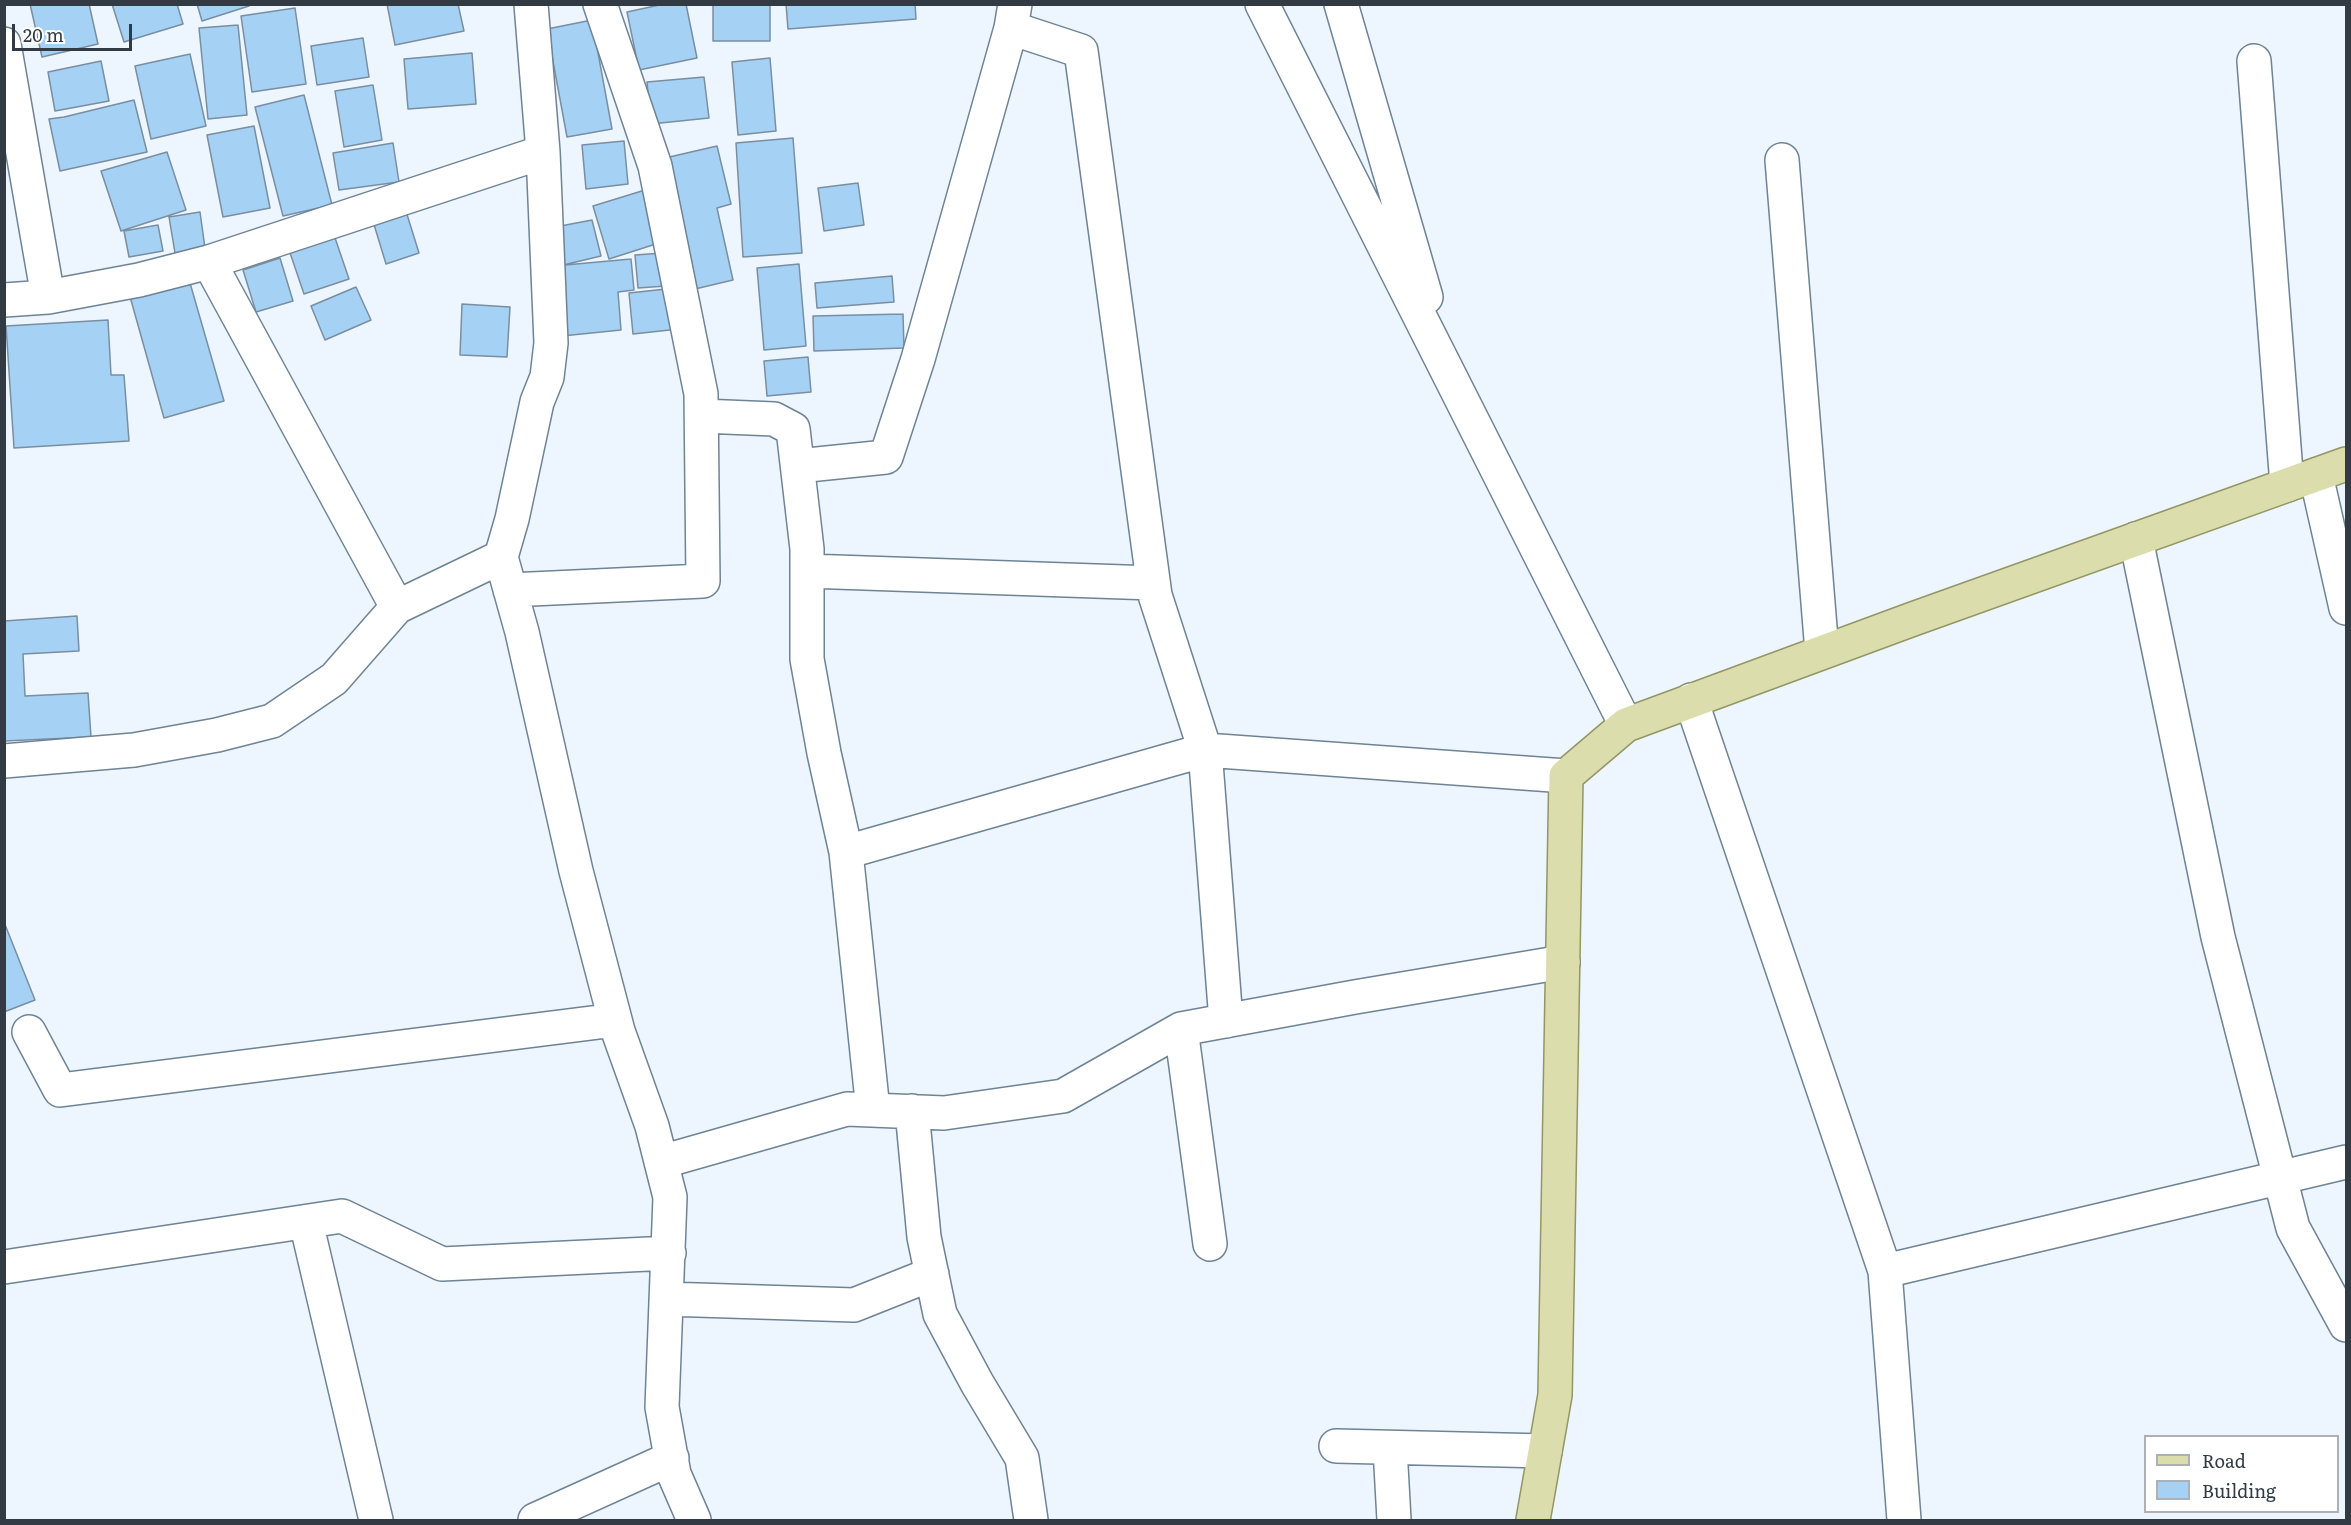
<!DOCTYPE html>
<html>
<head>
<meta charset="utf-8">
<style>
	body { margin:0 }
	#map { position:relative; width:2351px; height:1525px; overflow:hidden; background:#edf6fe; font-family:Literata,serif }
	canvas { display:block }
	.frame { position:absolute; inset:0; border:6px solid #323b43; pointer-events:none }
	.legend { position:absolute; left:2144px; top:1435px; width:195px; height:78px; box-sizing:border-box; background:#fff; border:2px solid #adb1b4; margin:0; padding:8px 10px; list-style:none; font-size:18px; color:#323b43 }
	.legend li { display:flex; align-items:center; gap:12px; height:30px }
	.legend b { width:30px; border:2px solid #adb1b4 }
	.scale { position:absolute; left:12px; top:24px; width:120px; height:27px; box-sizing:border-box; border:3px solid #323b43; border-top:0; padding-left:8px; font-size:18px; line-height:21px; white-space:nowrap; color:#323b43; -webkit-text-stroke:4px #fff; paint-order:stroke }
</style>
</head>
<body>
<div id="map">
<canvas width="2351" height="1525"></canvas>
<div class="frame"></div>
<ul class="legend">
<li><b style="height:8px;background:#dcddad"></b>Road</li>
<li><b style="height:16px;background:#a5d1f5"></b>Building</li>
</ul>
<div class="scale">20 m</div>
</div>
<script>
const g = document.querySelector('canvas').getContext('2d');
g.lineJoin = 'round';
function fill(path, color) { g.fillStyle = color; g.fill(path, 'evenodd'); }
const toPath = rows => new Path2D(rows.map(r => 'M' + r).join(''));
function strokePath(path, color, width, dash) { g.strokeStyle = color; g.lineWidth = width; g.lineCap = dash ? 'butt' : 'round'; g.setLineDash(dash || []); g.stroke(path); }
const building = toPath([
	[30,4,89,4,98,44,42,57,30,4],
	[112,4,177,4,183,24,124,42,112,4],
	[197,4,249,4,249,6,202,21,197,4],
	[387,4,458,4,464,31,395,45,387,4],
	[664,4,686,4,697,58,639,70,627,12,664,4],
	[713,4,770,4,770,41,713,41,713,4],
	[786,4,915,4,916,19,788,29,786,4],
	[295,8,306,84,252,92,241,16,295,8],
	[592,20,612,129,567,137,547,29,592,20],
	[238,25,247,115,208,119,199,28,238,25],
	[363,38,369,77,317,85,311,46,363,38],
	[472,53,476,104,408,109,404,59,472,53],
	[190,54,206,126,151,139,135,66,190,54],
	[770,58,776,131,738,135,732,62,770,58],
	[101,61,109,101,55,111,48,72,101,61],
	[704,77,709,118,651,124,647,82,704,77],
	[373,85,382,140,344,147,335,91,373,85],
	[304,95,332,205,283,216,255,107,304,95],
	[134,100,147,152,60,171,49,119,64,117,134,100],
	[254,126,270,208,223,217,207,135,254,126],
	[793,138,802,253,743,257,736,143,793,138],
	[624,141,628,184,586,189,582,145,624,141],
	[393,143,399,182,339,190,333,153,393,143],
	[717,146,731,204,717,208,733,280,695,289,665,158,717,146],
	[167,152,186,210,121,231,101,171,167,152],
	[858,183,864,225,824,231,818,188,858,183],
	[645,190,662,242,609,259,593,206,645,190],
	[405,208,419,253,386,264,372,218,405,208],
	[200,212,205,248,175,253,169,217,200,212],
	[592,220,601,256,559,266,550,228,592,220],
	[158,225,163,251,129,257,124,231,158,225],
	[331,226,349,279,304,294,286,241,331,226],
	[663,253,666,286,638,288,635,255,663,253],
	[280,258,293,301,256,312,243,270,280,258],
	[631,259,634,290,618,292,621,330,562,336,554,266,631,259],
	[799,264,806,346,764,350,757,268,799,264],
	[188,276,224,401,164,418,129,293,188,276],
	[892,276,894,302,817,308,815,283,892,276],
	[356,287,371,320,325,340,311,306,356,287],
	[675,288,679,329,633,334,629,293,675,288],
	[462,304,510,307,507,357,460,355,462,304],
	[903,314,904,348,814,351,813,316,903,314],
	[108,320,111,375,124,375,129,441,14,448,6,326,108,320],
	[808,357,811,392,767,396,764,361,808,357],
	[77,616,79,651,23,654,25,696,88,693,91,737,4,741,4,621,77,616],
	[4,922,35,1000,4,1012,4,922]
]);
fill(building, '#a5d1f5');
strokePath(building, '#798ea0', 1.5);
const minor = toPath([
	[1015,4,1011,28,1081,51,1155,595,1205,750,1226,1021],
	[1262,4,1626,725],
	[1341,4,1426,297],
	[4,44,48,297],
	[2254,61,2287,485],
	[543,152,551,343,547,377,537,402,512,519,501,557,522,632,576,871,618,1031,652,1126,670,1197,662,1407,674,1474,694,1520],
	[1782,160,1822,652],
	[209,262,397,607],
	[4,300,48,297,139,280,209,262,543,152,531,4],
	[702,416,774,419,793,429,807,549,807,659,824,753,846,852,873,1110],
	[798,466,886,457,918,359,1011,28],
	[2316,475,2346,608],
	[2136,539,2218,937,2293,1228,2346,1325],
	[807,571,1153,583],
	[510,590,703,581,701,394,655,166,600,4],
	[1691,700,1885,1271,1904,1520],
	[4,761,134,750,217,735,272,721,334,679,397,607,501,557],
	[846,852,1205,750,1566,776],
	[1181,1029,1210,1244],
	[29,1032,60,1090,615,1020],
	[912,1111,924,1237,940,1314,977,1383,1022,1458,1031,1520],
	[661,1162,847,1109,944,1113,1063,1096,1181,1029,1355,997,1563,962],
	[306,1222,376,1520],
	[4,1267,342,1216,442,1264,669,1253],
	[1885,1271,2346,1162],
	[666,1299,854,1305,932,1274],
	[1336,1446,1545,1451],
	[1390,1448,1394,1520],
	[535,1520,672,1458]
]);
const major = toPath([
	[1533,1520,1555,1395,1566,776,1626,725,1913,619,2346,464]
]);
strokePath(minor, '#6e8395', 36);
strokePath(major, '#929665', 36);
strokePath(minor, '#fff', 33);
strokePath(major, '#dcddad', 33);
</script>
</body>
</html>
